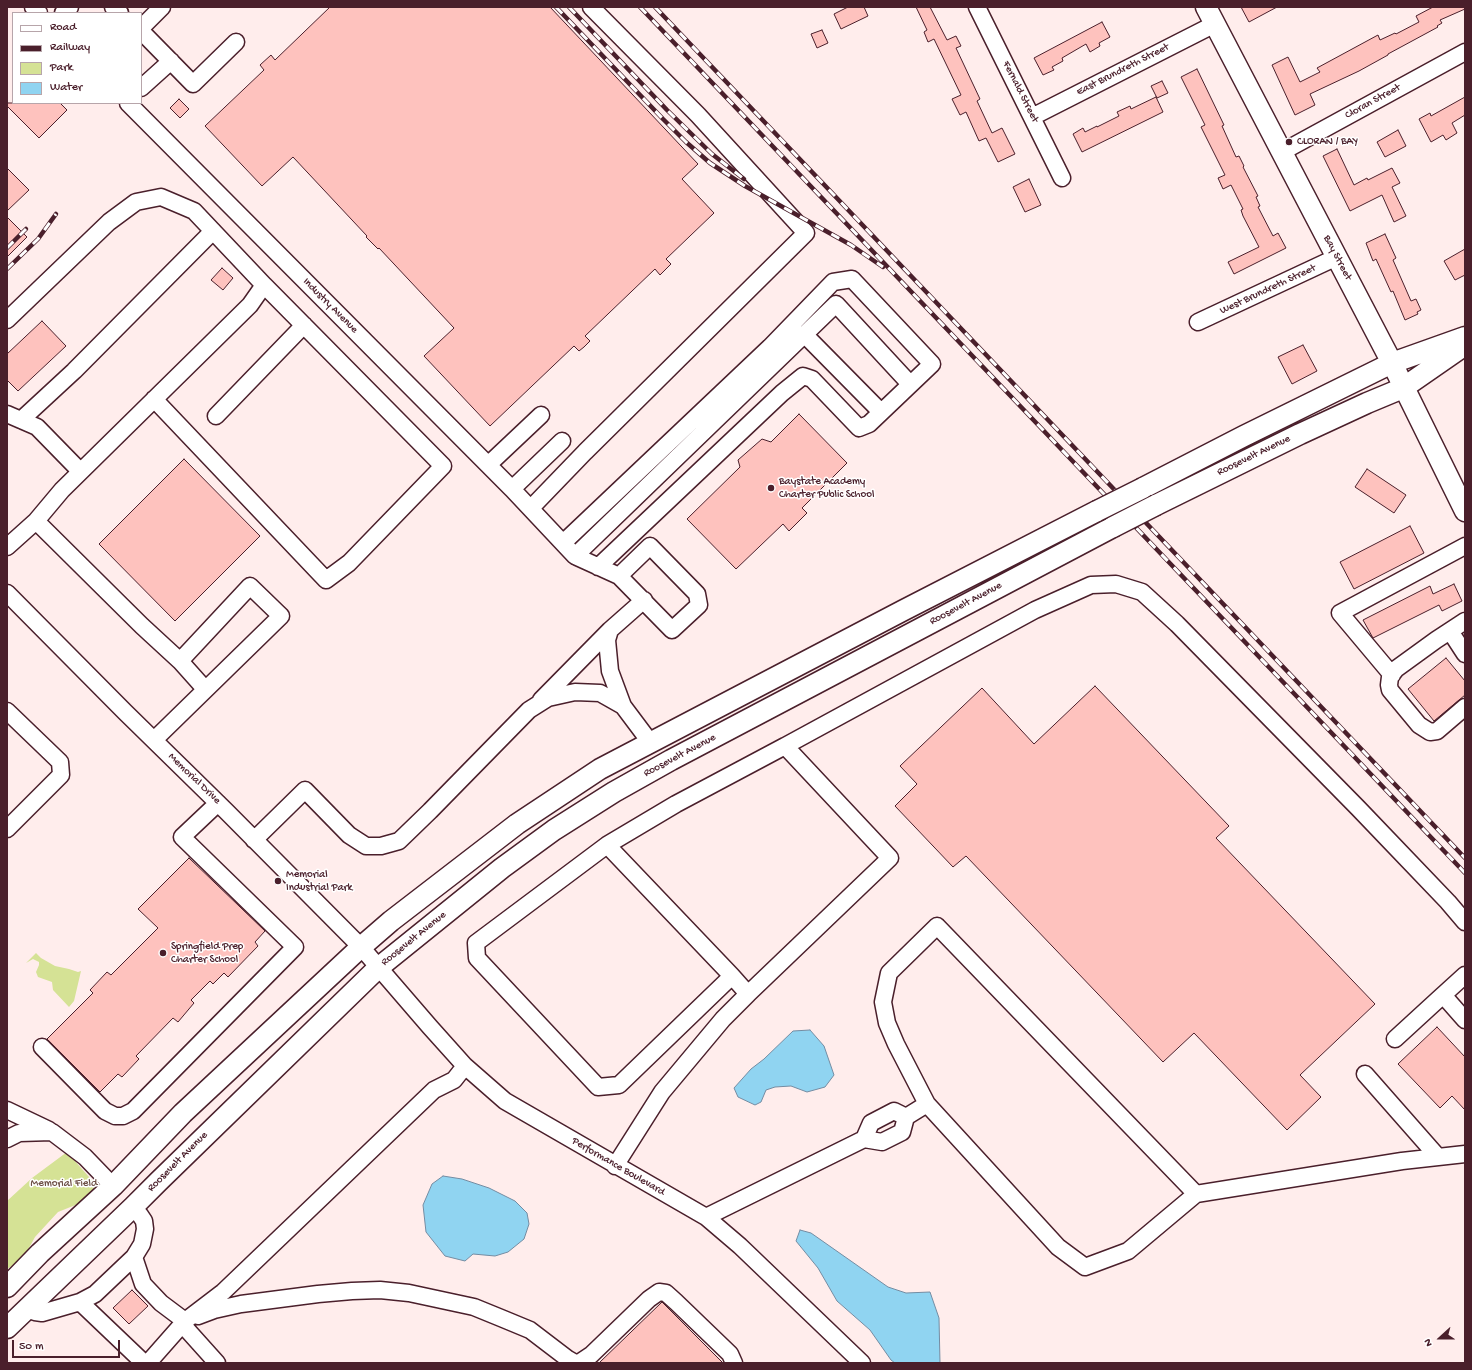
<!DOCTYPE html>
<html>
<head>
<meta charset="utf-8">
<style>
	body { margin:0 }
	#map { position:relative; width:1472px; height:1370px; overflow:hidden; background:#ffedec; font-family:"Gochi Hand",sans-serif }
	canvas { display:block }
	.frame { position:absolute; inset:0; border:8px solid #4a1f2b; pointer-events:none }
	.legend { position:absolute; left:12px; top:12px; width:130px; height:92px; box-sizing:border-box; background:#fff; border:1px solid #b7a5aa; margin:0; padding:5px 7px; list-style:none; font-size:12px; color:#4a1f2b }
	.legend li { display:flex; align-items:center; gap:8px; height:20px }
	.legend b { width:20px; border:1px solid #b7a5aa }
	.north { position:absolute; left:1420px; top:1318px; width:40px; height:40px; -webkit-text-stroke:3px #fff; paint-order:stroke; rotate:249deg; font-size:11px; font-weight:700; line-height:16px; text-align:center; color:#4a1f2b }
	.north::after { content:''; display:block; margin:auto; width:14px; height:18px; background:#4a1f2b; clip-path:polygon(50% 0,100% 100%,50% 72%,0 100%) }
	.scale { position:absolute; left:12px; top:1340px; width:108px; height:18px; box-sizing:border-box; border:2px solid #4a1f2b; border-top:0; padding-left:5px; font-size:12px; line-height:14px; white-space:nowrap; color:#4a1f2b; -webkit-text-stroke:3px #fff; paint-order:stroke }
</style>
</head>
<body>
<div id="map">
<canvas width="1472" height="1370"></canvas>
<div class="frame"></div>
<ul class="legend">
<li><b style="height:5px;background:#fff"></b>Road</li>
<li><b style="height:5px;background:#4a1f2b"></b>Railway</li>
<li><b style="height:11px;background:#d5e295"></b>Park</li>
<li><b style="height:11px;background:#90d4f1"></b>Water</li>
</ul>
<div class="north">N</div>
<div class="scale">50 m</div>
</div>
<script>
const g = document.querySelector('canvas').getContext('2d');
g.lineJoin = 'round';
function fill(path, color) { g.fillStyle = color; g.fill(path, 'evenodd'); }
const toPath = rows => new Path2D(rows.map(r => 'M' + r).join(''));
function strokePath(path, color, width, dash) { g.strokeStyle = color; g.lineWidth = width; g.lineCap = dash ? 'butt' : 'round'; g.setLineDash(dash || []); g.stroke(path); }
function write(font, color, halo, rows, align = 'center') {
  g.font = font + ' "Gochi Hand",sans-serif'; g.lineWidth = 3; g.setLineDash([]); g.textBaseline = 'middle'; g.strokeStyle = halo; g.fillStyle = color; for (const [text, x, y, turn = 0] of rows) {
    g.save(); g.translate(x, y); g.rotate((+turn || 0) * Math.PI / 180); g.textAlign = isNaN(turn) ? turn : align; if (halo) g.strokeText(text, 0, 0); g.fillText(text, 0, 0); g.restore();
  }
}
fill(toPath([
	[36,953,41,958,55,966,69,969,78,972,81,971,74,1001,69,1007,53,990,52,982,38,977,36,972,39,965,39,962,33,959,26,963],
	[67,1152,97,1186,83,1202,58,1212,35,1237,23,1259,7,1269,7,1201,32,1178]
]), '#d5e295');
const water = toPath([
	[810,1030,824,1046,834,1075,825,1087,807,1092,791,1086,775,1087,766,1090,761,1102,755,1105,738,1097,734,1088,751,1069,764,1059,793,1031,810,1030],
	[443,1176,462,1179,489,1188,515,1201,527,1213,529,1224,524,1239,508,1252,495,1256,473,1254,465,1261,445,1256,426,1232,423,1205,432,1184,443,1176],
	[800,1230,811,1233,888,1287,906,1293,930,1292,939,1318,940,1363,895,1363,891,1360,870,1330,837,1301,818,1268,796,1241,800,1230]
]);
fill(water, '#90d4f1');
strokePath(water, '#748ca2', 1);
const building = toPath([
	[330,7,550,7,698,164,682,179,714,213,666,259,671,264,660,275,655,269,585,336,590,341,584,347,579,351,574,346,490,426,424,356,454,328,379,248,378,249,366,237,367,236,293,157,262,186,205,126,264,70,260,65,271,55,275,60,330,7],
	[848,7,864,7,868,16,841,29,834,14,848,7],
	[916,7,930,7,947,40,956,36,961,46,956,48,980,99,977,101,992,133,1002,128,1015,154,998,162,986,138,979,141,966,112,960,115,952,99,961,95,934,39,928,42,924,32,927,30,916,7],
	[1241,7,1277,7,1249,22,1241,7],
	[1433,7,1465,7,1465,9,1440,20,1442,23,1437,26,1438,27,1388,54,1388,55,1359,71,1310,94,1315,105,1295,115,1272,65,1288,57,1300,82,1320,72,1317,68,1378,35,1380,40,1395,33,1396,34,1419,22,1416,16,1433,7],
	[1102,22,1110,37,1099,43,1100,46,1090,52,1086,44,1062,58,1063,61,1052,67,1054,70,1043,75,1034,58,1102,22],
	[822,30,828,43,817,48,811,34,822,30],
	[1197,69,1224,125,1222,126,1236,157,1239,156,1244,166,1243,167,1258,196,1256,197,1260,206,1258,207,1273,236,1278,233,1286,248,1234,274,1228,262,1259,247,1243,216,1241,210,1243,209,1231,185,1223,189,1218,178,1225,175,1201,127,1205,125,1181,77,1197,69],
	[1162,81,1168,93,1157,98,1151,86,1162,81],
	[1156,97,1163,112,1082,152,1073,134,1083,128,1085,132,1097,126,1097,127,1119,116,1117,112,1130,106,1131,109,1156,97],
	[1465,97,1465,115,1452,123,1457,133,1446,140,1443,135,1431,142,1419,119,1430,113,1431,116,1465,97],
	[179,99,189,109,180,118,170,108,179,99],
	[7,103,60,103,67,110,39,138,7,106,7,103],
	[1398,130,1406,146,1385,157,1377,142,1398,130],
	[1337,149,1354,185,1367,178,1368,180,1392,168,1400,183,1392,187,1406,216,1394,222,1382,195,1350,211,1323,156,1337,149],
	[7,168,29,190,7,211,7,168],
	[1029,179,1041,205,1025,212,1013,187,1029,179],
	[7,217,27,237,7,257,7,217],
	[1385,234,1396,258,1393,260,1411,301,1416,299,1421,310,1417,312,1418,314,1405,320,1393,291,1391,292,1376,259,1373,261,1366,243,1385,234],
	[1465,249,1465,275,1455,280,1444,261,1465,249],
	[222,268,233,278,223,290,211,280,222,268],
	[42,321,66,346,18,391,7,380,7,354,42,321],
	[1303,345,1317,371,1292,384,1278,357,1303,345],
	[799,414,847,463,802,508,807,513,789,531,783,524,736,569,687,519,740,467,738,460,762,439,771,442,799,414],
	[184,459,260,536,175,621,99,544,184,459],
	[1367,469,1406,495,1394,513,1355,487,1367,469],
	[1410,526,1424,553,1354,589,1340,562,1410,526],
	[1454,584,1462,601,1442,611,1439,605,1373,638,1363,620,1430,586,1433,594,1454,584],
	[1446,658,1465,681,1465,695,1434,721,1408,689,1446,658],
	[1095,686,1229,826,1216,838,1375,1004,1300,1075,1321,1097,1287,1130,1194,1033,1163,1062,966,856,953,867,895,806,917,784,900,766,982,688,1034,744,1095,686],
	[189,858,265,931,255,942,258,946,228,977,224,973,213,984,210,981,191,1000,194,1003,178,1022,173,1018,136,1056,139,1059,122,1077,118,1074,100,1092,47,1039,93,993,90,990,107,972,111,975,158,928,138,909,189,858],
	[1437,1027,1465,1057,1465,1110,1452,1096,1440,1108,1398,1064,1437,1027],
	[132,1290,148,1306,129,1324,113,1308,132,1290],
	[662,1302,723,1363,599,1363,662,1302]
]);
fill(building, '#fec2be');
strokePath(building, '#4a1f2b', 1);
const minor = toPath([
	[33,7,39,13],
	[113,7,120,13],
	[977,7,1062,178],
	[63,13,70,7],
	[141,28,162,7],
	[141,31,193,84,236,42],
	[141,88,171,61],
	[128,103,512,489,575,556,836,304,910,384],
	[1032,117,1215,24],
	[1282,152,1465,52],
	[7,320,109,222,136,202,161,197,194,211,264,285,250,305,62,490,36,521,7,547],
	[1198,322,1337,257],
	[804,334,881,412],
	[154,399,326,580,349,563,443,466,264,285],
	[7,414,37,427,80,471],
	[216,416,304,325],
	[21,420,74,371,213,231],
	[488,465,541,415],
	[512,489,562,441],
	[531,508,585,452,806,233,698,115,591,7],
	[36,521,142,626,180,661,205,689],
	[563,543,770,347,833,282,852,279,932,364,869,424,859,428,812,379,803,376,782,393,598,567],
	[575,556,619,576,672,630,699,605,697,594,650,546,619,576],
	[7,593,125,712,226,811,361,947,430,1027,465,1066,505,1101,706,1217,740,1246,862,1363],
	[1465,621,1436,640,1396,669,1390,677,1389,685,1390,690,1419,725,1430,732,1437,731,1465,707],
	[1450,631,1465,654],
	[1392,675,1340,613,1465,546],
	[541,700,610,630,644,600],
	[623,706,650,742],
	[7,711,60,762,61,775,7,829],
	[154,740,281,616,250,586,180,661],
	[785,746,1035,610,1091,585,1116,584,1142,592,1177,624,1358,808,1448,902,1465,922],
	[254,840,305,790,349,835,366,846,381,846,399,841,430,811,529,710,548,698,575,692,600,693,623,706,610,671,607,640,610,630],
	[607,845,732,976,748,994,890,858,785,746,676,804,607,845,476,943,477,958,598,1087,619,1085,732,976],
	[1443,995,1465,975],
	[1395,1039,1443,995,1465,1020],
	[42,1047,105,1111,115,1116,123,1116,133,1111,295,947,182,837,218,803],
	[1365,1074,1438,1157],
	[927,1104,896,1044,887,1023,883,1002,889,973,937,926,1196,1194],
	[7,1110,49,1130],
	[7,1139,19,1133,52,1132,85,1157,113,1186],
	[864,1139,871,1123,894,1111,906,1117],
	[615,1166,662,1092,723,1019,748,994],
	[706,1217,864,1139,882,1142,902,1132,906,1117,927,1104,1058,1247,1085,1267,1128,1251,1196,1194,1402,1161,1465,1154],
	[134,1257,143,1284,161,1303,185,1321],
	[80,1302,144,1363],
	[30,1307,35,1312,42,1313,80,1302,95,1294,134,1257,142,1244,145,1229,144,1221,140,1215,133,1207],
	[198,1316,214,1310,241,1304,318,1294,352,1291,380,1290,409,1293,474,1307,501,1318,530,1330,568,1359,575,1363],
	[182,1324,217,1363],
	[148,1363,185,1321,223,1292,434,1090,454,1080,465,1066],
	[579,1363,591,1355,649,1299,659,1292,666,1293,676,1302,730,1354,734,1363]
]);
const major = toPath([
	[1206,7,1392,363,1465,511],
	[1143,488,1244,436,1392,363,1465,337],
	[1156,505,1300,434,1367,403,1403,388,1465,345],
	[7,1287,40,1253,113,1186,183,1113,361,947,391,921,517,824,600,769,904,610,1097,511],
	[7,1328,133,1207,159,1181,378,968,502,868,554,830,614,792,671,760,1113,527]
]);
strokePath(minor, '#4a1f2b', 19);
strokePath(major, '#4a1f2b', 23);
strokePath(minor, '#fff', 16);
strokePath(major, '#fff', 20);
const rail = toPath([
	[556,7,663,119,686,142,710,163,745,186,851,245,883,267],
	[569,7,667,110,712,154,744,179],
	[640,7,1465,873],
	[655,7,1465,858],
	[7,248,26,229],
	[7,269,38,239,56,214]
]);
strokePath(rail, '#4a1f2b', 4.5);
strokePath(rail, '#fff', 3, [9]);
const majorBridge = toPath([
	[1097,511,1143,488],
	[1113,527,1156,505]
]);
strokePath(majorBridge, '#4a1f2b', 23, []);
strokePath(majorBridge, '#fff', 20);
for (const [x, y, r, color] of [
	[1289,142,4,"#4a1f2b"],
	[771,488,4,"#4a1f2b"],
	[278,881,4,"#4a1f2b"],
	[163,953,4,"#4a1f2b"]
]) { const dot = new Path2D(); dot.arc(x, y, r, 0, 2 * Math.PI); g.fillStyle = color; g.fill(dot); strokePath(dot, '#fff', 1.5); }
write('11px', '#4a1f2b', '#fff', [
	["East Brundreth Street",1123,70,-27],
	["Fernald Street",1020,92,63],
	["Cloran Street",1373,102,-29],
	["Bay Street",1337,258,62],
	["West Brundreth Street",1268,290,-25],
	["Industry Avenue",330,306,45],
	["Roosevelt Avenue",1254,456,-26],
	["Roosevelt Avenue",966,604,-28],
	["Roosevelt Avenue",680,756,-28],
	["Memorial Drive",194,779,44],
	["Roosevelt Avenue",414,939,-39],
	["Roosevelt Avenue",178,1162,-45],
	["Performance Boulevard",618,1167,30]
]);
write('11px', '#4a1f2b', '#fff', [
	["CLORAN / BAY",1297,142],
	["Baystate Academy",779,482],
	["Charter Public School",779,495],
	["Memorial",286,875],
	["Industrial Park",286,888],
	["Springfield Prep",171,947],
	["Charter School",171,960]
], 'left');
write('11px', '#6d5046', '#fff', [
	["Memorial Field",64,1184]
]);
</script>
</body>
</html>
